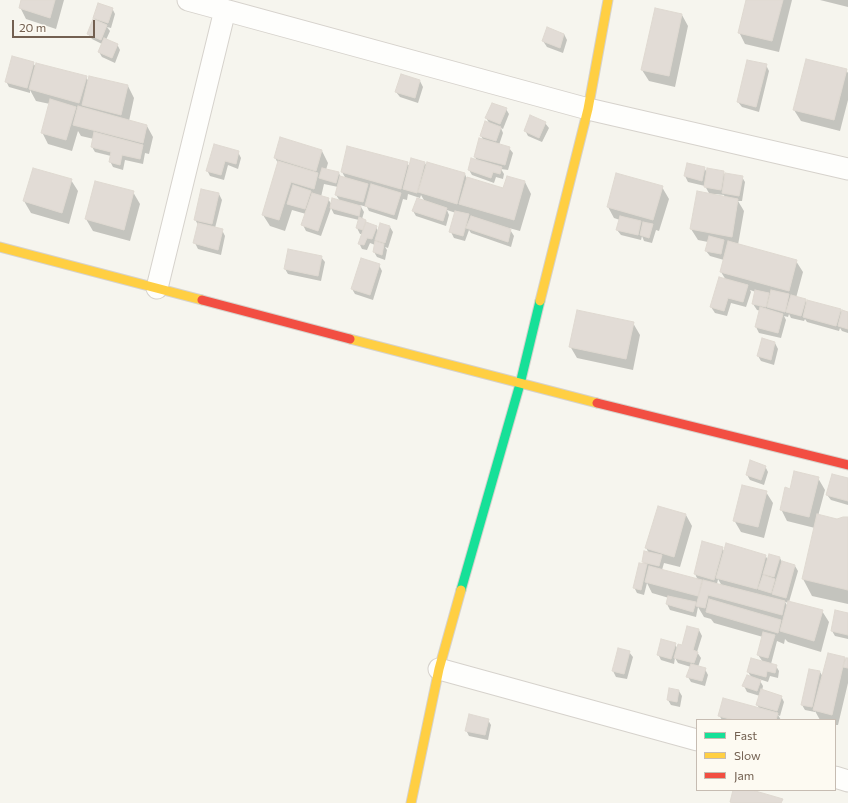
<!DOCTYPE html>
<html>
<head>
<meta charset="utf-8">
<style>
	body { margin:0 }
	#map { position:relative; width:848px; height:803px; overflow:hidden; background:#f6f5ee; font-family:Commissioner,sans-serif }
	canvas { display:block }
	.legend { position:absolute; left:696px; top:719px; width:140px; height:72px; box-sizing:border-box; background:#fdfaf2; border:1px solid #c6bcb2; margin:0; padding:5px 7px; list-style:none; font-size:12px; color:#736051 }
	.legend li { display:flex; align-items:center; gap:8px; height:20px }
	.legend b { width:20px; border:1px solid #c6bcb2 }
	.scale { position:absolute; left:12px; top:20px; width:83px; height:18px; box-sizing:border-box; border:2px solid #736051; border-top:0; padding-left:5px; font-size:12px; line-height:14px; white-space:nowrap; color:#736051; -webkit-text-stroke:3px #fdfaf2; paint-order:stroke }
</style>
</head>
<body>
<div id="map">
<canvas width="848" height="803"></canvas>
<ul class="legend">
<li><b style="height:5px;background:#16e098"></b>Fast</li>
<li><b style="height:5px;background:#ffcf43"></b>Slow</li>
<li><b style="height:5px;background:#f24e42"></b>Jam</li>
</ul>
<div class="scale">20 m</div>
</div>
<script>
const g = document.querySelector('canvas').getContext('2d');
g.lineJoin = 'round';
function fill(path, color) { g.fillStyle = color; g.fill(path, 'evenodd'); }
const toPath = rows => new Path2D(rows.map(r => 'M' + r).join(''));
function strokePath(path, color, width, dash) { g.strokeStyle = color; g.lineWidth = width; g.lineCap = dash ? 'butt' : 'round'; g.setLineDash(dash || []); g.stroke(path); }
fill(toPath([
	[22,0,64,0,56,29,26,19,20,7],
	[747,0,792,0,779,52,745,44,739,32],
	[820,0,848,0,848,7],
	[112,8,115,14,111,28,107,27,110,31,106,40,117,44,120,50,115,63,102,57,99,52,102,44,92,39,88,34,96,22,94,18],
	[682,15,688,26,675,87,649,81,642,70],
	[564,34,567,40,563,53,547,47,543,41],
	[33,63,36,67,86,77,89,82,90,77,128,86,134,98,129,121,147,126,153,137,149,154,145,153,143,164,125,160,123,170,113,167,110,161,111,156,95,152,92,147,94,139,81,136,78,131,72,151,48,144,42,132,50,104,36,101,30,90,30,93,9,87,6,81],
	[766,65,769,71,759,112,742,107,738,102],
	[846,70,848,73,848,100,840,131,801,121,794,110],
	[420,81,423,87,418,103,400,97,396,92],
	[506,109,509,114,503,129,501,128,503,133,499,145,509,148,513,153,508,170,501,169,504,174,503,179,496,177,494,183,472,175,469,170,477,161,475,157,484,141,481,136,490,124,486,118],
	[545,123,549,128,542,142,528,136,525,130],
	[322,151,328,163,326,170,339,173,341,178,346,179,342,172,407,163,410,167,425,163,427,167,465,174,467,179,504,189,525,182,531,194,520,231,509,228,514,236,511,247,471,233,469,230,465,241,454,238,451,232,456,213,447,210,449,215,446,226,416,216,413,211,425,202,421,195,420,198,408,194,407,200,403,199,397,220,369,211,367,207,360,205,364,212,362,219,365,221,367,223,376,227,378,231,390,227,393,232,388,248,385,247,387,250,385,260,377,257,374,252,375,245,370,243,367,250,362,249,359,243,363,234,360,234,357,228,359,220,334,214,331,208,321,236,306,231,303,225,306,214,292,210,285,231,270,226,263,215,278,163,275,158],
	[324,184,338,187,336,195,340,201,332,205,328,199,321,197],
	[238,152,241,158,238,169,228,165,224,180,210,176,207,170],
	[704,167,707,173,723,172,726,176,742,177,745,182,742,201,738,201,744,211,738,245,796,261,803,272,796,298,805,300,807,303,841,310,843,313,848,313,848,333,842,331,840,328,839,331,807,322,805,319,804,321,791,318,789,314,788,317,784,316,786,320,781,338,759,333,756,327,761,311,757,310,753,304,756,292,750,290,751,292,746,307,731,303,727,316,715,313,711,307,726,280,721,272,724,260,710,256,706,251,708,242,698,240,691,229,710,195,705,186,688,182,685,176],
	[715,194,724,195,725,198,715,196],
	[71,180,78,191,69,224,31,213,24,201],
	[662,187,669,199,659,231,656,230,652,243,644,241,642,236,641,240,621,235,617,230,620,220,614,218,608,207],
	[133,192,140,204,130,241,93,231,86,219],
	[219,194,222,200,215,228,222,230,225,236,221,255,198,249,195,243,198,225,195,219],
	[321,257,325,262,321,281,288,274,285,269],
	[379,265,382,271,373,300,355,294,352,289],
	[633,323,640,335,633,370,577,358,570,346],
	[775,343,778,349,774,365,761,361,758,356],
	[765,466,768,472,764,485,750,480,747,475],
	[818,478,825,490,818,516,837,520,848,518,848,604,812,596,803,579,815,528,787,521,781,509,791,490],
	[848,480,848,505,831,500,827,495],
	[766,492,773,503,764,538,741,532,734,520],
	[686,515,692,526,680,567,664,563,662,570,698,580,695,574,722,548,724,551,765,555,768,560,770,555,780,558,782,562,795,566,798,571,789,602,822,611,829,622,821,652,788,642,785,639,784,644,777,641,771,664,776,666,779,671,778,678,770,676,768,682,759,679,763,686,762,691,781,696,784,702,780,716,778,715,781,720,722,720,719,715,760,709,757,705,760,696,747,692,744,686,752,678,748,672,763,662,758,655,763,637,714,623,711,619,704,617,698,607,696,617,670,610,667,604,669,598,652,593,647,583,644,595,637,593,634,587,645,565,643,561,649,553,646,548],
	[718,579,722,586,717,584],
	[785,602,789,603,788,607],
	[848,614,848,639,835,636,832,631],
	[699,630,702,636,697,652,701,658,698,667,705,669,708,675,705,686,691,682,688,677,691,667,678,663,675,658,674,664,661,660,658,654,675,644,677,648,682,647],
	[629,652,633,657,627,679,616,677,613,671],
	[845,658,846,660,848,659,848,683,838,725,835,725,835,720,820,720,815,711,815,712,805,710,802,705,820,672,823,677],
	[669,690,679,691,682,696,680,707,671,705,668,700],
	[488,720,491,725,488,740,469,736,466,730]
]), '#0003');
const building = toPath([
	[21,0,55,0,50,18,19,8,21,0],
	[746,0,783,0,772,41,738,33,746,0],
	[98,3,113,8,108,23,93,18,98,3],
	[655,8,682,14,669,76,641,70,655,8],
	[93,19,107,25,101,40,87,34,93,19],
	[547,27,564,34,560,48,542,41,547,27],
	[104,38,118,44,112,58,98,52,104,38],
	[12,56,34,62,27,88,5,82,12,56],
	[806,59,847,69,834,120,793,110,806,59],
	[747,60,767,64,756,107,737,102,747,60],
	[36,63,87,76,79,103,29,89,36,63],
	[401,74,420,80,415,98,395,92,401,74],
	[89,76,128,85,121,115,82,105,89,76],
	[50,99,76,107,66,140,41,133,50,99],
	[492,103,507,108,500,124,485,118,492,103],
	[78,106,147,125,143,143,73,125,78,106],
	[530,115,546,122,539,138,524,131,530,115],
	[485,121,501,127,496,141,480,136,485,121],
	[94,132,143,145,140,159,122,155,120,165,109,162,111,152,91,147,94,132],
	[280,137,322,150,316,171,274,158,280,137],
	[479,138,510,147,505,165,474,157,479,138],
	[214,144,239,151,236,164,225,161,221,175,206,171,214,144],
	[347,146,408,162,401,189,341,172,347,146],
	[411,158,425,162,417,193,403,189,411,158],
	[471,158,502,167,500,174,493,172,491,178,468,170,471,158],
	[278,161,318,173,314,189,291,182,279,220,262,215,278,161],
	[427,162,465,173,457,204,418,192,427,162],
	[687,163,705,167,702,181,684,176,687,163],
	[33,168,72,179,62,213,23,201,33,168],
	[322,168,339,172,336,183,319,178,322,168],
	[707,168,724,171,721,190,704,187,707,168],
	[616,173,663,186,653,220,607,207,616,173],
	[725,173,743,176,739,196,722,193,725,173],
	[340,176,368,184,363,202,335,195,340,176],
	[507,176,525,181,514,220,459,204,467,177,503,188,507,176],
	[95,181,134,191,124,230,85,219,95,181],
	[371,184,401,193,394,215,365,206,371,184],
	[293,185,311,191,305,209,287,204,293,185],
	[201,189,219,193,212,224,194,220,201,189],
	[697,191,738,199,732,237,690,229,697,191],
	[312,193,329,198,318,231,301,225,312,193],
	[332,198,361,206,359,216,330,208,332,198],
	[417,198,447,208,443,221,412,211,417,198],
	[455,211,469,214,463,236,449,232,455,211],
	[471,216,511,229,508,242,466,228,471,216],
	[620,216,641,221,638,235,616,230,620,216],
	[359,217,366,220,363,230,356,228,359,217],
	[366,222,377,226,372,239,367,238,364,245,358,244,366,222],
	[643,222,653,224,649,238,640,235,643,222],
	[198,223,223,229,218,250,193,243,198,223],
	[380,223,390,226,385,243,375,240,380,223],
	[709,236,724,240,721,254,705,251,709,236],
	[375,241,384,244,382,255,373,252,375,241],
	[728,241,797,260,789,291,720,272,728,241],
	[288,249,322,256,318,276,284,269,288,249],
	[361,258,380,264,370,295,351,289,361,258],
	[719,277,748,285,743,302,728,298,724,311,710,307,719,277],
	[755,290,769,293,766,307,752,304,755,290],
	[771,290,789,294,785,312,767,307,771,290],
	[791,295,806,299,801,316,786,312,791,295],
	[807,300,841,309,836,326,803,317,807,300],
	[760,307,783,314,778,333,755,327,760,307],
	[577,310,634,322,626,359,569,347,577,310],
	[842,310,848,312,848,329,838,326,842,310],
	[762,338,775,342,771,360,757,356,762,338],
	[750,460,766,466,761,480,746,475,750,460],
	[794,471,819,477,809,517,780,510,785,487,790,489,794,471],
	[832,474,848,478,848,501,826,495,832,474],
	[742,485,767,491,758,527,733,521,742,485],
	[658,506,686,514,674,557,645,548,658,506],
	[817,514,837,519,843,517,848,517,848,590,802,579,817,514],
	[702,541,723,547,714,580,694,574,702,541],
	[726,543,766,555,757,589,716,578,726,543],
	[644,551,662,555,659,566,642,562,644,551],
	[769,554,780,557,774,577,763,574,769,554],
	[782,561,795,565,786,598,772,594,782,561],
	[639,563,647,564,641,590,633,588,639,563],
	[649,566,702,580,698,596,645,582,649,566],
	[763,575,775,579,771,593,758,589,763,575],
	[703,580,785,601,782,615,708,595,705,608,696,606,703,580],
	[668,596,696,602,693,612,666,604,668,596],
	[709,599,781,620,778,633,706,612,709,599],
	[788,601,823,610,814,641,780,631,788,601],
	[835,610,848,613,848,635,831,631,835,610],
	[687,626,699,629,693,650,698,652,694,663,674,658,678,644,682,645,687,626],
	[763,632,775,635,768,658,757,655,763,632],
	[661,639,676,643,671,659,657,655,661,639],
	[618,648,630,651,624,674,612,671,618,648],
	[828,653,845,657,832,715,813,710,828,653],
	[751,658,777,665,775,673,767,671,766,677,747,672,751,658],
	[846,658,848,658,848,668,843,667,846,658],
	[691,664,706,668,702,681,686,677,691,664],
	[809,669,820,671,812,707,801,705,809,669],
	[747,675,761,680,757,691,742,686,747,675],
	[669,688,679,690,677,702,667,700,669,688],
	[761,689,782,696,777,711,756,705,761,689],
	[723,698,778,713,776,720,734,720,718,716,723,698],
	[469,714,489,719,485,735,465,731,469,714],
	[733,790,752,790,783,799,781,803,732,803,730,802,733,790]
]);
fill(building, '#e2dcd6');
strokePath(building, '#dfd9d1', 1);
const street = toPath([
	[188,0,588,109,848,169],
	[157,288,225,10],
	[439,669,697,740],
	[835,777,848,781]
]);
const fast = toPath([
	[461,590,520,384,540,301]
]);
const slow = toPath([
	[0,247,202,300],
	[540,301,588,109,608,0],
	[350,339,597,403],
	[411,803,439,669,461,590]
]);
const jam = toPath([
	[202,300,350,339],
	[597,403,848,465]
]);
strokePath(street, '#d6d2cc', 23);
strokePath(fast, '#d6d2cc', 11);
strokePath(slow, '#d6d2cc', 11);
strokePath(jam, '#d6d2cc', 11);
strokePath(street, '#fefefc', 21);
strokePath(fast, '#16e098', 9);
strokePath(slow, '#ffcf43', 9);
strokePath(jam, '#f24e42', 9);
</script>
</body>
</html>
